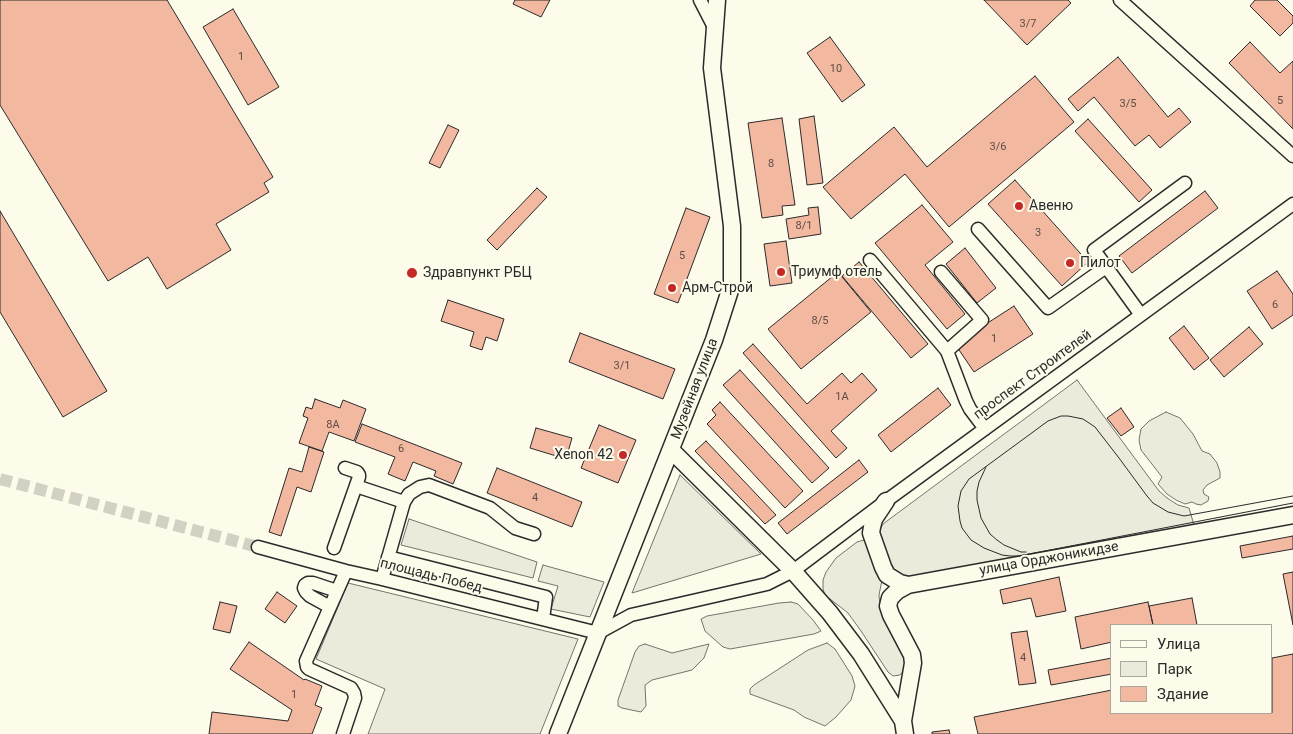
<!DOCTYPE html>
<html>
<head>
<meta charset="utf-8">
<style>
	body { margin:0 }
	#map { position:relative; width:1293px; height:734px; overflow:hidden; background:#fdfbea; font-family:Roboto,sans-serif }
	canvas { display:block }
	.legend { position:absolute; left:1110px; top:624px; width:162px; height:90px; box-sizing:border-box; background:#fdfbea; border:1px solid #a9a89e; margin:0; padding:6px 9px; list-style:none; font-size:15px; color:#2b2b2b }
	.legend li { display:flex; align-items:center; gap:10px; height:25px }
	.legend b { width:25px; border:1px solid #a9a89e }
</style>
</head>
<body>
<div id="map">
<canvas width="1293" height="734"></canvas>
<ul class="legend">
<li><b style="height:6px;background:#fdfbea"></b>Улица</li>
<li><b style="height:14px;background:#ecebdb"></b>Парк</li>
<li><b style="height:14px;background:#f2b8a0"></b>Здание</li>
</ul>
</div>
<script>
const g = document.querySelector('canvas').getContext('2d');
g.lineJoin = 'round';
function fill(path, color) { g.fillStyle = color; g.fill(path, 'evenodd'); }
const toPath = rows => new Path2D(rows.map(r => 'M' + r).join(''));
function strokePath(path, color, width, dash) { g.strokeStyle = color; g.lineWidth = width; g.lineCap = dash ? 'butt' : 'round'; g.setLineDash(dash || []); g.stroke(path); }
function write(font, color, halo, rows, align = 'center') {
  g.font = font + ' Roboto,sans-serif'; g.lineWidth = 4; g.setLineDash([]); g.textBaseline = 'middle'; g.strokeStyle = halo; g.fillStyle = color; for (const [text, x, y, turn = 0] of rows) {
    g.save(); g.translate(x, y); g.rotate((+turn || 0) * Math.PI / 180); g.textAlign = isNaN(turn) ? turn : align; if (halo) g.strokeText(text, 0, 0); g.fillText(text, 0, 0); g.restore();
  }
}
const green = toPath([
	[1077,380,1159,491,1167,498,1178,505,1189,508,1194,525,906,578,894,570,886,561,879,538,880,530,883,524,1077,380],
	[1166,412,1180,418,1193,434,1202,451,1210,454,1217,463,1220,472,1220,478,1207,485,1203,490,1204,494,1209,497,1208,501,1201,505,1196,504,1192,502,1185,504,1176,500,1167,494,1158,484,1162,477,1141,450,1139,440,1141,429,1149,421,1166,412],
	[680,475,761,554,632,593,680,475],
	[409,519,537,562,533,578,401,545,409,519],
	[864,540,868,543,882,580,879,595,880,605,906,655,906,668,900,675,893,676,888,672,861,631,848,613,825,595,823,589,823,580,826,572,836,558,857,542,864,540],
	[543,565,604,582,590,617,551,609,558,586,538,581,543,565],
	[348,583,578,639,540,734,368,734,385,689,316,659,348,583],
	[791,602,798,604,813,620,821,631,814,634,730,649,723,647,705,631,701,619,707,616,779,603,791,602],
	[827,643,835,649,852,676,855,686,851,700,836,717,825,726,804,717,794,710,750,694,750,689,754,685,808,650,827,643],
	[645,644,672,653,709,644,704,658,692,670,652,680,645,685,646,706,641,712,622,708,618,706,618,700,635,652,639,646,645,644]
]);
fill(green, '#ecebdb');
strokePath(green, '#74746e', 1);
const building = toPath([
	[0,0,167,0,273,177,264,183,269,192,216,224,231,250,167,289,148,257,108,281,0,105,0,0],
	[515,0,550,0,541,17,513,4,515,0],
	[984,0,1068,0,1071,3,1027,45,984,0],
	[1255,0,1277,0,1293,16,1293,23,1280,36,1250,6,1255,0],
	[233,9,279,87,248,105,203,27,233,9],
	[830,37,865,85,842,102,807,53,830,37],
	[1250,42,1280,73,1293,61,1293,129,1229,63,1250,42],
	[1118,57,1168,117,1179,108,1191,122,1160,148,1149,135,1135,146,1094,97,1078,111,1068,99,1118,57],
	[1035,76,1074,122,949,227,905,174,851,219,823,187,894,127,927,167,1035,76],
	[814,116,823,183,807,185,799,119,814,116],
	[782,118,795,205,782,206,783,215,762,218,748,123,782,118],
	[1088,119,1152,190,1139,202,1075,131,1088,119],
	[448,125,459,130,440,168,429,163,448,125],
	[1015,180,1088,262,1062,286,988,204,1015,180],
	[537,188,547,197,497,250,487,240,537,188],
	[1205,191,1218,208,1132,273,1119,256,1205,191],
	[922,205,953,242,925,265,965,314,947,329,875,243,922,205],
	[818,207,821,234,789,239,786,219,809,215,808,208,818,207],
	[686,208,710,217,678,303,654,294,686,208],
	[0,211,107,391,63,417,0,312,0,211],
	[786,241,792,283,770,286,764,244,786,241],
	[965,248,996,288,977,303,946,264,965,248],
	[859,262,928,344,911,358,842,276,859,262],
	[1277,271,1293,294,1293,315,1272,329,1247,291,1277,271],
	[838,272,871,312,801,369,768,329,838,272],
	[448,300,504,319,497,341,486,337,482,350,470,346,474,332,441,321,448,300],
	[1014,306,1033,334,974,372,955,344,1014,306],
	[1184,326,1209,358,1194,370,1169,338,1184,326],
	[1249,327,1263,344,1224,377,1210,360,1249,327],
	[580,333,675,369,663,399,569,362,580,333],
	[753,344,807,404,842,373,851,383,862,373,877,390,831,431,847,448,836,458,743,353,753,344],
	[740,370,829,468,812,483,723,385,740,370],
	[938,388,951,405,891,452,878,435,938,388],
	[315,399,340,408,343,400,366,409,354,441,329,432,322,451,299,443,308,418,303,416,306,407,312,409,315,399],
	[720,402,803,491,785,508,707,424,716,415,712,410,720,402],
	[1121,408,1134,427,1121,436,1107,418,1121,408],
	[362,424,462,463,453,484,434,476,436,471,413,462,405,481,388,474,395,457,355,442,362,424],
	[599,425,636,440,618,483,581,468,599,425],
	[536,428,572,438,566,459,530,448,536,428],
	[706,441,776,515,765,524,695,451,706,441],
	[309,447,324,452,311,492,297,487,281,536,269,532,289,468,302,472,309,447],
	[859,460,868,472,787,534,778,523,859,460],
	[497,468,582,502,572,527,487,493,497,468],
	[1293,536,1293,549,1242,558,1240,546,1293,536],
	[1293,572,1293,625,1283,574,1293,572],
	[1059,577,1066,611,1036,617,1031,598,1003,604,1000,590,1059,577],
	[277,592,297,606,285,623,265,609,277,592],
	[1192,598,1197,625,1153,625,1149,606,1192,598],
	[220,602,237,606,230,633,213,629,220,602],
	[1148,602,1153,625,1112,625,1112,642,1081,649,1075,617,1148,602],
	[1027,631,1036,683,1019,685,1011,633,1027,631],
	[249,642,304,680,305,679,322,686,315,705,322,708,312,734,209,734,212,712,288,721,292,710,230,669,249,642],
	[1293,654,1293,734,978,734,974,717,1112,690,1112,713,1272,713,1272,658,1293,654],
	[1112,658,1112,674,1051,685,1048,670,1112,658],
	[949,730,950,734,932,734,932,732,949,730]
]);
fill(building, '#f2b8a0');
strokePath(building, '#2b2b2b', 1);
strokePath(toPath([
	[0,479,258,547]
]), '#d3d1c4', 12, [12, 6]);
const minor = toPath([
	[700,0,716,31],
	[1120,0,1293,156],
	[978,229,1048,308,1106,267],
	[870,260,947,351,966,401,970,409,985,429],
	[941,272,982,320,947,351],
	[1141,315,1094,250,1185,183],
	[356,486,404,502],
	[258,547,346,571,382,579,598,633,631,615,767,584,793,571,886,501,1293,204],
	[334,548,359,477,359,475,357,472,345,468],
	[388,557,546,597,543,619],
	[382,579,404,502,409,494,420,487,429,485,490,508,515,528,534,534],
	[330,607,310,596,306,592,304,588,305,585,308,583,313,583,337,591],
	[343,734,355,698,354,693,351,688,309,669,307,667,306,661,346,571]
]);
const major = toPath([
	[671,450,793,571,830,613,861,654,903,721],
	[886,501,874,519,872,527,871,533,883,567,887,575,900,583,908,585,1293,515],
	[558,734,714,340,732,284,732,226,712,68,717,0],
	[905,734,903,721,913,663,912,655,891,615,888,606,890,598,897,591,908,585]
]);
strokePath(minor, '#2b2b2b', 15);
strokePath(major, '#2b2b2b', 19);
strokePath(minor, '#fdfbea', 12);
strokePath(major, '#fdfbea', 16);
strokePath(toPath([
	[986,467,979,482,977,491,977,500,981,518,990,534,997,540,1004,545,1021,552,1026,552],
	[1293,496,1184,516,1168,512,1153,503,1147,496,1119,458,1095,427,1083,419,1068,416,1061,416,1048,421,969,479,961,491,958,506,960,521,962,528,971,540,984,548,1002,555,1010,556,1019,556,1293,503]
]), '#2b2b2b', 1);
for (const [x, y, r, color] of [
	[1019,206,5,"#c62828"],
	[1070,263,5,"#c62828"],
	[781,272,5,"#c62828"],
	[412,273,6,"#c62828"],
	[672,288,5,"#c62828"],
	[623,455,5,"#c62828"]
]) { const dot = new Path2D(); dot.arc(x, y, r, 0, 2 * Math.PI); g.fillStyle = color; g.fill(dot); strokePath(dot, '#fdfbea', 2); }
write('11px', '#5d4e48', null, [
	["3/7",1028,24],
	["1",241,57],
	["10",836,69],
	["5",1280,101],
	["3/5",1128,104],
	["3/6",998,147],
	["8",771,164],
	["8/1",804,226],
	["3",1038,233],
	["5",682,256],
	["6",1275,305],
	["8/5",820,321],
	["1",994,339],
	["3/1",622,366],
	["1А",842,397],
	["8А",333,425],
	["6",401,449],
	["4",535,498],
	["4",1023,658],
	["1",294,695]
]);
write('14px', '#2b2b2b', '#fdfbea', [
	["Авеню",1029,206],
	["Пилот",1080,263],
	["Триумф отель",791,272],
	["Здравпункт РБЦ",423,273],
	["Арм-Строй",682,288],
	["Xenon 42",613,455,"right"]
], 'left');
write('14px', '#2b2b2b', '#fdfbea', [
	["проспект Строителей",1033,375,-36],
	["Музейная улица",695,389,-69],
	["улица Орджоникидзе",1049,559,-10],
	["площадь Побед",431,576,14]
]);
</script>
</body>
</html>
